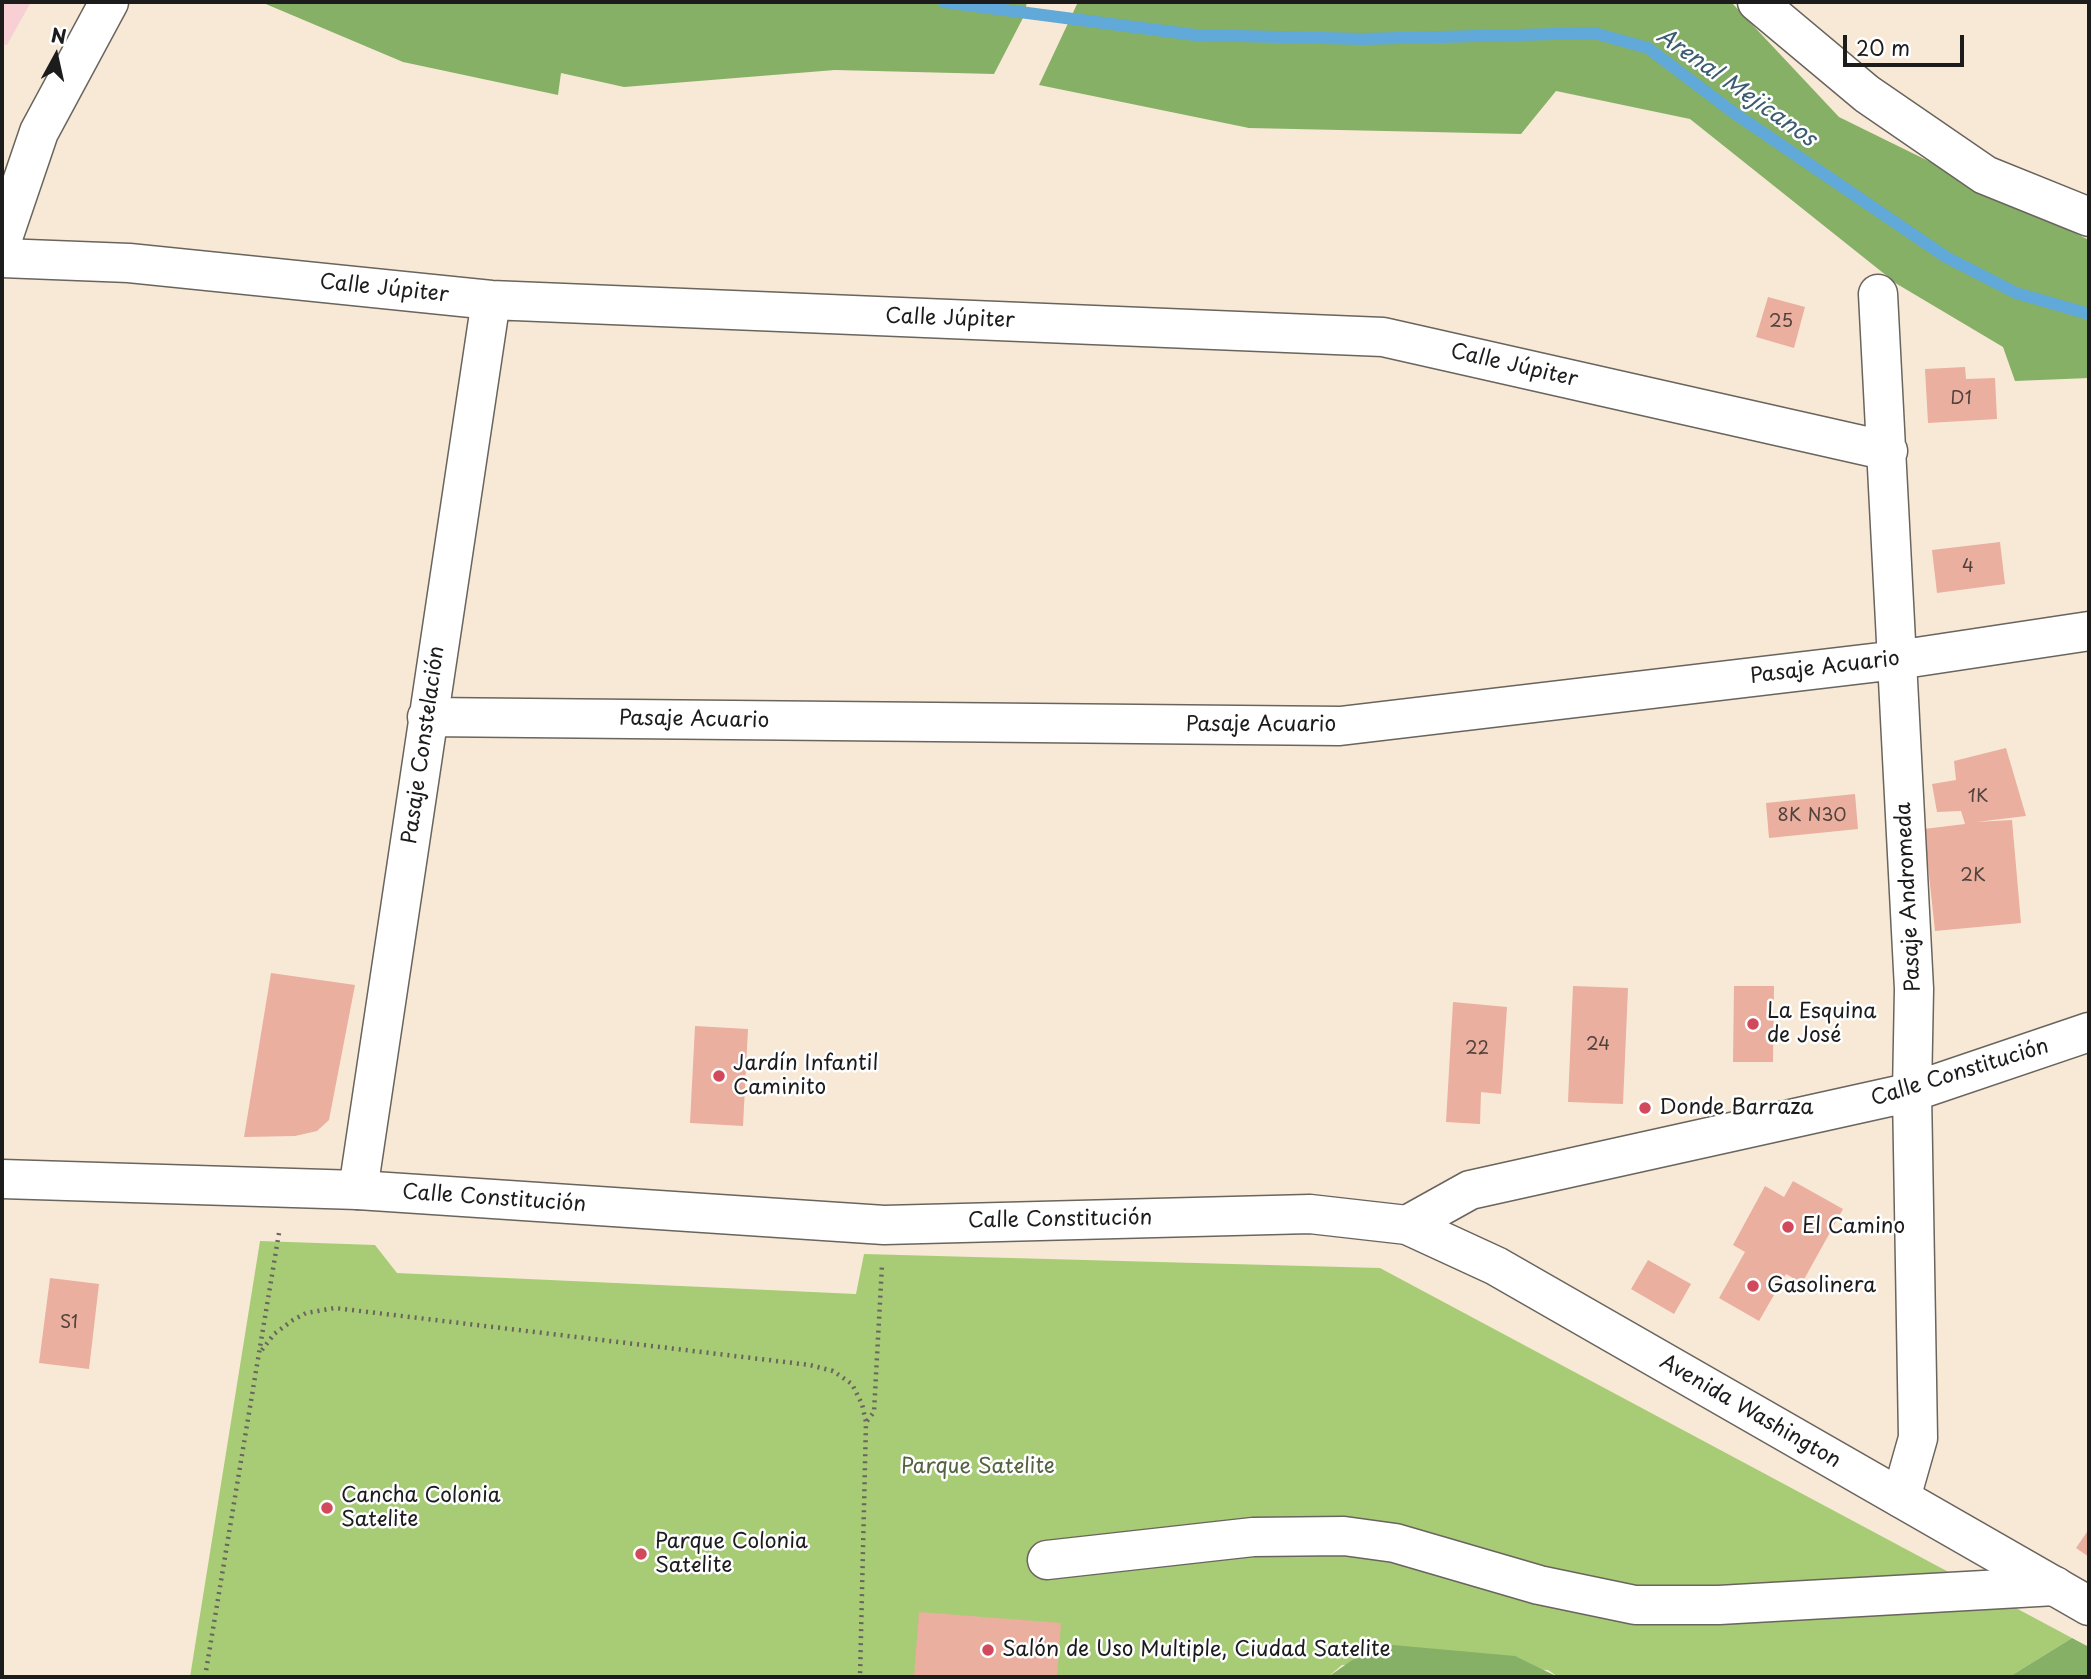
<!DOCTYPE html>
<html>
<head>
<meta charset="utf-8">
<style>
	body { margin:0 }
	#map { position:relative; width:2091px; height:1679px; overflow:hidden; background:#f8e9d7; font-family:"Playpen Sans",sans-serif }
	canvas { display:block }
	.frame { position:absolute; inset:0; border:4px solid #1c1c1c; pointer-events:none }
	.north { position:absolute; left:21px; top:21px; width:70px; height:70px; -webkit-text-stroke:5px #fff; paint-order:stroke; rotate:8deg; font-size:19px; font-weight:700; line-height:28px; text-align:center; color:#1c1c1c }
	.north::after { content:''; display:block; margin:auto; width:24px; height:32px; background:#1c1c1c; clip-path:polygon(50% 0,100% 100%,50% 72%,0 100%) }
	.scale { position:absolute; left:1843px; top:35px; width:121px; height:32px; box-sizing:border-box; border:4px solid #1c1c1c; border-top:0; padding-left:9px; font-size:21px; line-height:24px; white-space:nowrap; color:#1c1c1c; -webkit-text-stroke:5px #fff; paint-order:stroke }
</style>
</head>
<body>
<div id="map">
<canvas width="2091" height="1679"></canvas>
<div class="frame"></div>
<div class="north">N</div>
<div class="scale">20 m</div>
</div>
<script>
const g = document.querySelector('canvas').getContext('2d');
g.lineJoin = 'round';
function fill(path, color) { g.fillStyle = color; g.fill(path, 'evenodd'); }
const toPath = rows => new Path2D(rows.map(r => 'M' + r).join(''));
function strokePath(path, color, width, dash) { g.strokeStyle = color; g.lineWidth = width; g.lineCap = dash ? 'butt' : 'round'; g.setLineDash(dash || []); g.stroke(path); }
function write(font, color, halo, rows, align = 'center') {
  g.font = font + ' "Playpen Sans",sans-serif'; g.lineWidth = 5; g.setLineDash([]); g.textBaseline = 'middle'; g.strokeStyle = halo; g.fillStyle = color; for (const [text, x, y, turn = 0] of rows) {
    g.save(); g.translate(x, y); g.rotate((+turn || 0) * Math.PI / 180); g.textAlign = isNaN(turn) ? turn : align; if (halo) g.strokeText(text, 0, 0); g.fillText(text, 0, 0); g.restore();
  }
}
fill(toPath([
	[2,2,31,2,7,45,2,44]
]), '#f7cfd4');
fill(toPath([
	[260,1241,375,1245,397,1273,856,1294,864,1254,1380,1268,2072,1638,2009,1677,1558,1677,1548,1670,1342,1665,1328,1677,190,1677]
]), '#a8cc75');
fill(toPath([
	[261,2,1027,2,1024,16,994,74,835,70,624,87,561,73,558,95,403,62],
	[1078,2,1731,2,1839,117,2089,240,2089,378,2015,381,2003,347,1897,284,1690,119,1556,91,1521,134,1249,128,1039,85],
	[2072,1638,2089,1647,2089,1677,2009,1677],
	[1393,1645,1515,1656,1558,1677,1328,1677,1368,1649]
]), '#86b066');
strokePath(toPath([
	[944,2,1195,35,1362,39,1594,33,1648,48,1734,113,1946,257,2016,293,2089,314]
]), '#60a9d8', 12);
fill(toPath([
	[1768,297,1805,307,1794,348,1756,337],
	[1965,367,1966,379,1995,378,1997,419,1928,423,1925,369],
	[2000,542,2005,584,1937,593,1932,550],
	[2006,748,2026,816,1976,822,2012,820,2021,923,1935,931,1924,829,1965,824,1961,811,1937,812,1932,784,1956,780,1954,761],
	[1855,794,1858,829,1769,838,1766,803],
	[271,973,355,985,329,1120,317,1131,295,1136,244,1137],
	[1573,986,1628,988,1623,1104,1568,1102],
	[1734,986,1774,986,1773,1062,1733,1062],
	[1453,1002,1507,1007,1501,1094,1481,1092,1480,1124,1446,1122],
	[695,1026,748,1029,743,1126,690,1123],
	[1793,1181,1843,1209,1802,1283,1786,1274,1759,1321,1719,1298,1745,1252,1733,1245,1765,1186,1784,1197],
	[1648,1260,1691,1284,1674,1314,1631,1289],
	[50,1278,99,1284,89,1369,39,1363],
	[2089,1529,2089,1557,2076,1548],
	[919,1612,1061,1623,1057,1677,914,1677]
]), '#eaaf9e');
const minor = toPath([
	[1757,2,1867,94,1985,175,2089,217],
	[2,258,129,263,491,300,1383,337,1888,451],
	[1878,294,1914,989,1912,1092,1918,1438,1901,1498],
	[427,717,1340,726,1897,660,2089,631],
	[358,1190,491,300],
	[1407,1225,1470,1190,1912,1092,2089,1032],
	[1047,1560,1253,1537,1344,1536,1395,1543,1539,1585,1635,1605,1719,1605,2055,1586]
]);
const major = toPath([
	[2,241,39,132,109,2],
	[2,1179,358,1190,884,1225,1310,1214,1407,1225,1496,1266,2089,1606]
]);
strokePath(minor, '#69645d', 41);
strokePath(major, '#69645d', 41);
strokePath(toPath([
	[262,1350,274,1334,293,1320,306,1313,335,1308,810,1365,833,1371,852,1384,862,1404,866,1422,860,1677],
	[867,1421,874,1412,882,1265],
	[205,1677,279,1233]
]), '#69645d', 4.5, [2, 5]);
strokePath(minor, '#fff', 38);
strokePath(major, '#fff', 38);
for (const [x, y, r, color] of [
	[1753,1024,7,"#d1495b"],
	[719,1076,7,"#d1495b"],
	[1645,1108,7,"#d1495b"],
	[1788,1227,7,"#d1495b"],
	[1753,1286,7,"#d1495b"],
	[327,1508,7,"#d1495b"],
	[641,1554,7,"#d1495b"],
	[988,1650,7,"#d1495b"]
]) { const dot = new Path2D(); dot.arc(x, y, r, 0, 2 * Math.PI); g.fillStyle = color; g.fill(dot); strokePath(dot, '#fff', 2.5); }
write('18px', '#50413c', null, [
	["25",1781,322],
	["D1",1961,399],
	["4",1968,567],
	["1K",1978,797],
	["8K N30",1812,816],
	["2K",1973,876],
	["24",1598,1045],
	["22",1477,1049],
	["S1",69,1323]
]);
write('21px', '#1c1c1c', '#fff', [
	["Calle Júpiter",384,289,6],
	["Calle Júpiter",950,319,2],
	["Calle Júpiter",1514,366,13],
	["Pasaje Acuario",1825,668,-7],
	["Pasaje Acuario",694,720,1],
	["Pasaje Acuario",1261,725],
	["Pasaje Constelación",424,745,-82],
	["Pasaje Andromeda",1909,897,-93],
	["Calle Constitución",1960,1073,-17],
	["Calle Constitución",494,1199,4],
	["Calle Constitución",1060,1220,-1],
	["Avenida Washington",1750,1412,30]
]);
write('21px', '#1c1c1c', '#fff', [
	["La Esquina",1767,1012],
	["de José",1767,1036],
	["Jardín Infantil",733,1064],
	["Caminito",733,1088],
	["Donde Barraza",1659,1108],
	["El Camino",1802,1227],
	["Gasolinera",1767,1286],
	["Cancha Colonia",341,1496],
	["Satelite",341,1520],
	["Parque Colonia",655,1542],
	["Satelite",655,1566],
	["Salón de Uso Multiple, Ciudad Satelite",1002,1650]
], 'left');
write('21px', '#546240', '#fff', [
	["Parque Satelite",978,1467]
]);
write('italic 23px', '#3b5b71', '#fff', [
	["Arenal Mejicanos",1736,88,35]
]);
</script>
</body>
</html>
